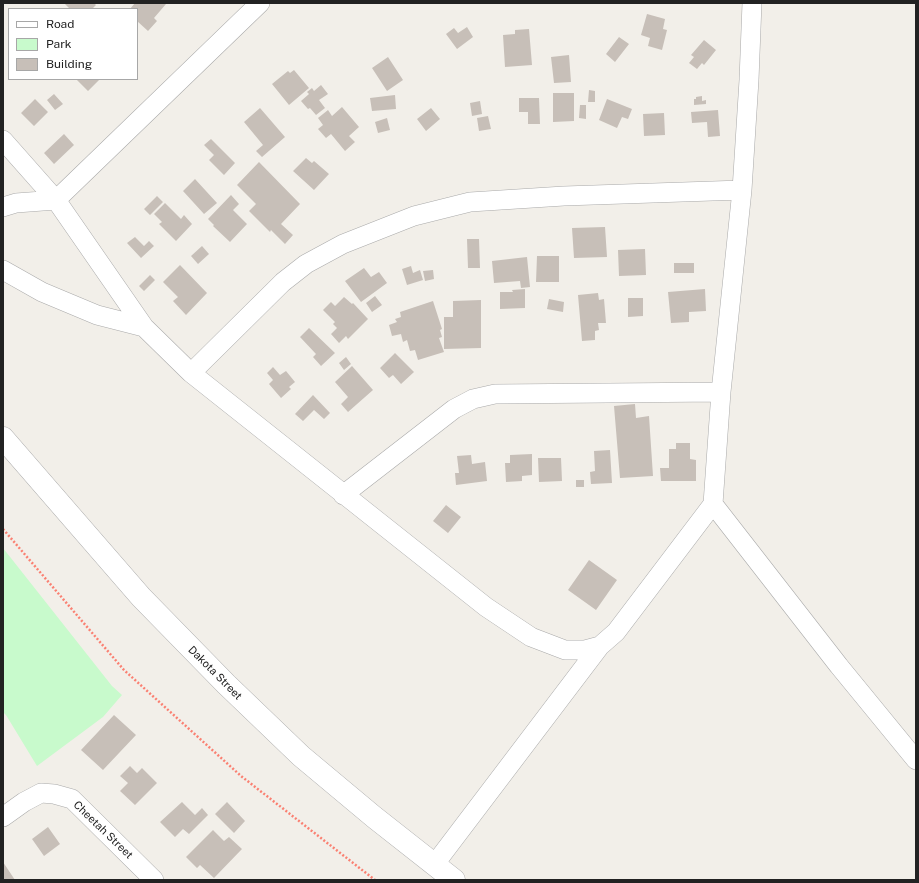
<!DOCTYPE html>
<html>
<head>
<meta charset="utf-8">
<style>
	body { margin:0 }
	#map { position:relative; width:919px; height:883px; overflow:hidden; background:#f2efe9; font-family:"Public Sans",sans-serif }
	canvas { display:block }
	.frame { position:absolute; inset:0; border:4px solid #222; pointer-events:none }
	.legend { position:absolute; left:8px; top:8px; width:130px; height:72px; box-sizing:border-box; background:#fff; border:1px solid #a7a7a7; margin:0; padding:5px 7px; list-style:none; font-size:12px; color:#222 }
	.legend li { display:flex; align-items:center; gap:8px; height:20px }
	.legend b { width:20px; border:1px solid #a7a7a7 }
</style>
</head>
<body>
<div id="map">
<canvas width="919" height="883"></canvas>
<div class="frame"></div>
<ul class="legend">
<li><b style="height:5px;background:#fff"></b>Road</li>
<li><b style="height:11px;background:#c8facc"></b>Park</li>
<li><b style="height:11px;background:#c7bfb8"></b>Building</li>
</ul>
</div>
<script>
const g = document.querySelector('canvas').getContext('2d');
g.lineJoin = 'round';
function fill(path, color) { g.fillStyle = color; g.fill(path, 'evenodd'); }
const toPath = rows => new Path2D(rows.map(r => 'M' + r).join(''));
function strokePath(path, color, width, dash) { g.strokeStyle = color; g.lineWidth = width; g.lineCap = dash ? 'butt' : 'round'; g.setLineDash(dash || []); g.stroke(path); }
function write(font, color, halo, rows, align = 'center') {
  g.font = font + ' "Public Sans",sans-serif'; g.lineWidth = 4; g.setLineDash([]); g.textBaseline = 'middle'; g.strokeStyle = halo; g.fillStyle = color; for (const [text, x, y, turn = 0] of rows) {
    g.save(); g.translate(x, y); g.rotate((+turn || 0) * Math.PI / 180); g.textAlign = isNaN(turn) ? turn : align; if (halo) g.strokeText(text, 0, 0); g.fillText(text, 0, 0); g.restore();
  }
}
fill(toPath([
	[3,548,112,686,122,695,103,717,37,766,6,715,3,712]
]), '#c8facc');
fill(toPath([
	[64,3,94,3,96,5,92,9,70,9],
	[135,3,165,3,166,4,154,18,157,21,148,31,137,21,137,9,130,9],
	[647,14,665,19,663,29,667,30,662,50,648,46,650,38,641,35],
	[467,27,473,37,457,49,446,34,454,28,458,33],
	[529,29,532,65,505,67,503,35,515,34,515,30],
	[619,37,629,44,615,62,606,54],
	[704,40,716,50,704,65,702,63,697,69,689,63,694,57,691,55],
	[569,55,571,82,554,83,551,57],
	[388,57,403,80,387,91,372,68],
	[294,70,309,88,289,105,272,84,288,71,290,73],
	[76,79,100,79,88,91],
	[321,85,328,94,319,100,325,108,316,115,310,108,308,109,301,101,309,94,307,92,312,88,314,91],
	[589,90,595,91,595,102,588,102],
	[553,93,574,93,574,121,553,122],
	[54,94,63,104,55,110,47,100],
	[395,95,396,109,372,111,370,98],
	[702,96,702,101,706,100,706,104,694,105,694,99,696,99,696,97],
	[519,98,539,98,540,124,528,124,528,112,519,112],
	[35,99,48,112,34,126,21,113],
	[607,99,632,109,628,119,622,117,617,128,599,120],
	[480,101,482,114,472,116,470,103],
	[580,105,586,105,586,119,579,118],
	[342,107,359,127,349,136,355,142,345,151,331,134,326,138,318,129,323,125,318,118,328,110,332,116],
	[260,108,285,137,262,157,256,151,263,145,244,122],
	[431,108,440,119,426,131,417,119],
	[718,110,720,136,708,137,707,122,692,123,691,112],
	[664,113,665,135,644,136,643,114],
	[488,116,491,129,479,131,477,118],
	[387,118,390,130,378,133,375,122],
	[64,134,74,145,54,164,44,153],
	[211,139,235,163,224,175,209,160,214,155,204,145],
	[306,158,312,163,314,161,329,174,314,190,293,171],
	[259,162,300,204,281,224,293,235,285,244,271,230,270,232,249,211,256,204,237,185],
	[195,179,217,203,204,214,183,191],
	[231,195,239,204,233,210,247,224,230,242,213,226,214,225,208,219],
	[157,196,163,202,150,215,144,209],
	[165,203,181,219,184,215,192,224,176,241,159,224,162,222,154,214],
	[605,227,607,257,574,258,572,228],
	[135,237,144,246,149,241,154,246,141,258,127,243],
	[467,239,479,239,480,268,468,268],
	[202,246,209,254,198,264,191,256],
	[645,249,646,275,619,276,618,250],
	[537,256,559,256,559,282,536,282],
	[527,257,530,287,521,288,520,281,494,283,492,261],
	[674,263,694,263,694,273,674,273],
	[180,265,207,293,186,315,173,301,178,297,163,282],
	[411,266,413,273,420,270,423,280,407,285,402,269],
	[364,268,371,277,379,272,387,283,361,302,345,281],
	[433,270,434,279,425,281,423,271],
	[150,275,155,280,144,291,139,286],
	[525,289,525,308,500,309,500,292,513,292,512,290],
	[705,289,706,311,689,312,689,322,671,323,668,292],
	[598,293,599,300,604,299,606,323,598,323,599,330,595,331,595,340,582,341,578,295],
	[375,296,382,305,372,312,366,303],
	[344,297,352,304,353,303,368,319,348,339,346,336,339,343,331,334,337,328,333,324,335,322,323,310,331,302,335,306],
	[628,298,643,298,643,316,628,317],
	[549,299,564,302,563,312,547,309],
	[481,300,481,348,444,349,444,317,453,317,453,301],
	[433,301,442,329,440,330,442,337,439,338,444,352,418,360,415,350,410,351,407,340,403,342,401,334,392,336,389,325,397,322,395,319,401,317,400,312],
	[309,328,335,353,321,366,313,357,316,354,300,337],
	[395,353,414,372,401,384,393,375,389,378,380,368],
	[346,357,351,364,344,370,339,363],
	[352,366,373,390,348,412,341,404,348,397,335,382],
	[273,367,280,375,286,371,295,382,289,387,291,389,281,398,269,384,273,380,267,373],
	[313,395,330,413,324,419,314,410,303,421,295,414],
	[635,404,636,418,649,416,653,476,620,478,614,406],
	[676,443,690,443,690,459,696,460,696,481,661,481,660,468,669,468,669,449,676,449],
	[610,450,612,483,591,484,590,472,595,471,594,451],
	[532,454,532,475,522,476,522,481,506,482,505,463,510,463,510,455],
	[471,455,472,464,485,462,487,481,456,485,455,473,459,473,457,456],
	[538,458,561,458,562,481,539,482],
	[576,480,584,480,584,487,576,487],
	[446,505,461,517,448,533,433,521],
	[589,560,617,580,596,610,568,590],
	[114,715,136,735,103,770,81,750],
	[130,766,137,773,142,768,157,783,135,805,120,791,128,783,120,776],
	[182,802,195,815,202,808,208,815,189,834,183,829,175,837,160,822],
	[227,802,245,821,234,833,215,814],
	[48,827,60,844,44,856,32,839],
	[213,830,224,841,229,837,242,849,214,878,200,865,197,868,186,857],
	[3,862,15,880,3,880]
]), '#c7bfb8');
const minor = toPath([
	[3,140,56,200,144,327,191,373,486,607,531,637,565,650,585,650,600,646,616,632,713,504,721,392,742,190,749,80,752,3],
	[3,207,16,203,56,200,260,3],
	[3,270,42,292,97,315,144,327],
	[191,373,283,282,306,264,343,244,414,216,470,202,564,196,742,190],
	[343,495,454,409,473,399,495,394,721,392],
	[713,504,839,666,916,760],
	[3,817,24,802,41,793,54,794,72,799,154,880],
	[434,865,600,646]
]);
const tertiary = toPath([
	[3,438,141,597,226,684,301,756,374,817,454,880]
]);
strokePath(minor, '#a9a9a9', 20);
strokePath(tertiary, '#a9a9a9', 23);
strokePath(toPath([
	[3,529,124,670,241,776,375,880]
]), '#fa8072', 2.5, [2, 2]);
strokePath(minor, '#fff', 19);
strokePath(tertiary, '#fff', 22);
write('11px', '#222', '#fff', [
	["Dakota Street",215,673,45],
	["Cheetah Street",103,830,44]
]);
</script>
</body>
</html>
